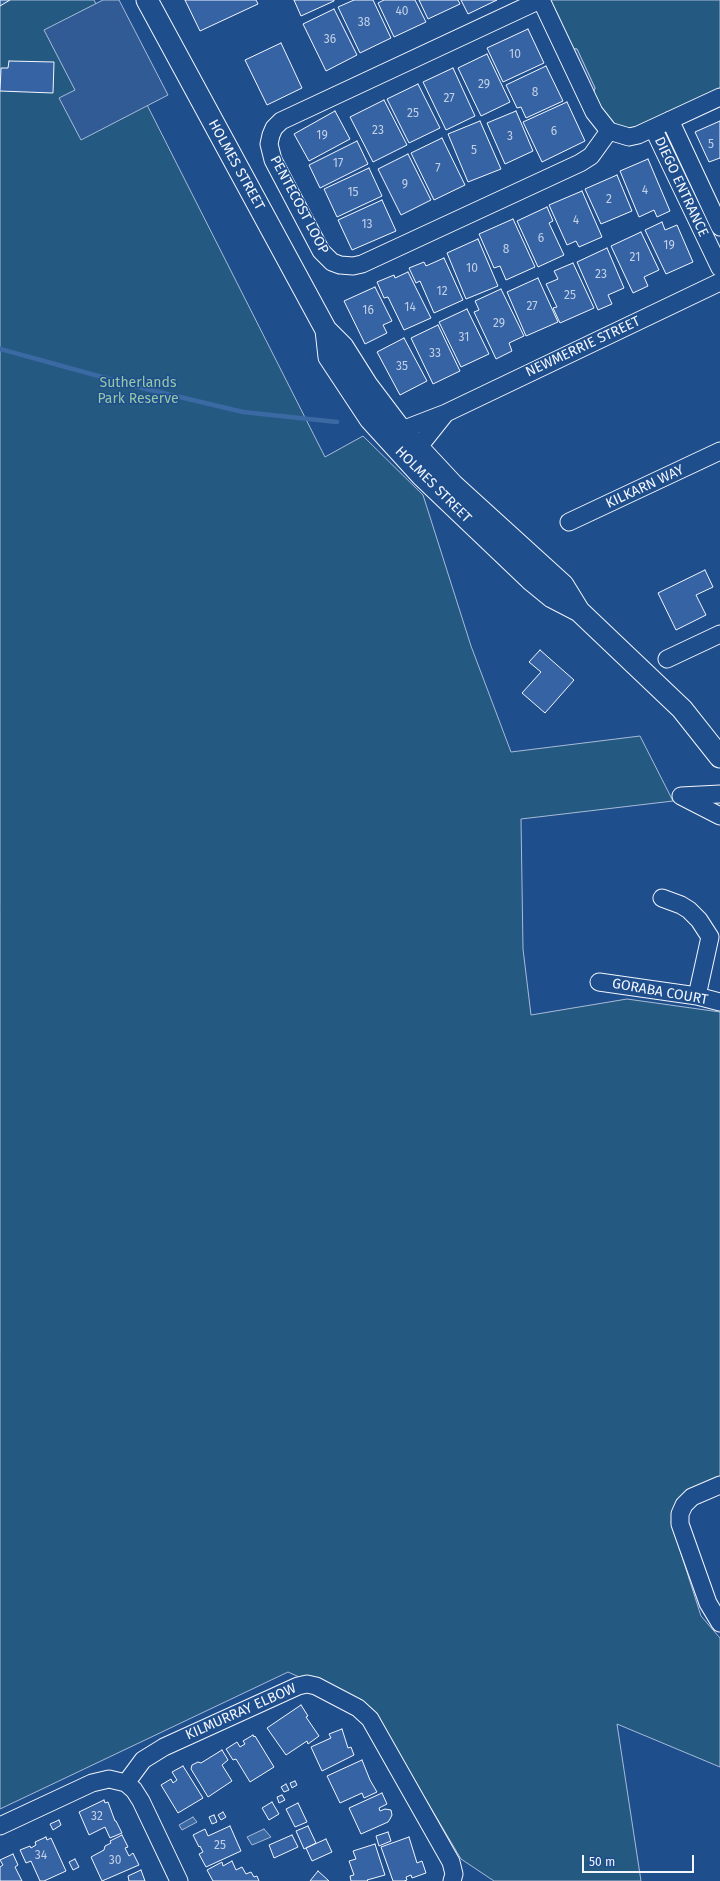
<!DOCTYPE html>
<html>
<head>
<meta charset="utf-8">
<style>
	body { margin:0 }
	#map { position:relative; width:720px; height:1881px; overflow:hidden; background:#1f4e8c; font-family:"Fira Sans",sans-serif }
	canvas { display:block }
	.scale { position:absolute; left:582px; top:1855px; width:112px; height:18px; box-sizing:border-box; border:2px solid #f2f6ff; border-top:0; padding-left:5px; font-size:12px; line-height:14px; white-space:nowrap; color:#f2f6ff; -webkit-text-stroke:3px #1f4e8c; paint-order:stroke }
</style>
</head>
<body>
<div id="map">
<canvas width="720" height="1881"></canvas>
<div class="scale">50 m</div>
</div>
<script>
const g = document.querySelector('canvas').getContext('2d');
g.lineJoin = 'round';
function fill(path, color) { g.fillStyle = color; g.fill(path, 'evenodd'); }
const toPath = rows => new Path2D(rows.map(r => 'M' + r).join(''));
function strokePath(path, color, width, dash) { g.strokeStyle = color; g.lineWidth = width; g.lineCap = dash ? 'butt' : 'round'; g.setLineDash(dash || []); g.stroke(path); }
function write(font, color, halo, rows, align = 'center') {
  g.font = font + ' "Fira Sans",sans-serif'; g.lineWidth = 3; g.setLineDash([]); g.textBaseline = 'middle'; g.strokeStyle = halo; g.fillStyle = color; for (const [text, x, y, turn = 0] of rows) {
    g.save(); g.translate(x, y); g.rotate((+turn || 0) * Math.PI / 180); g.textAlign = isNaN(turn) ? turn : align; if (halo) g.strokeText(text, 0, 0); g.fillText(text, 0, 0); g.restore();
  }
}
const green = toPath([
	[0,0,94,0,325,457,363,436,423,495,471,646,511,752,640,736,673,801,521,819,523,949,531,1015,627,999,720,1012,720,1478,678,1499,671,1522,701,1616,720,1638,720,1767,617,1724,641,1881,494,1881,461,1859,373,1710,288,1672,0,1809,0,0],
	[549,0,720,0,720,90,651,122,633,128,626,128,614,124,606,118,593,94,595,88,577,49,571,49,549,0]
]);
fill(green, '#245a82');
strokePath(green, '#a8bbd7', 1);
const parking = toPath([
	[103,0,119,0,168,95,81,140,59,98,75,90,44,30,103,0],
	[571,49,577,49,595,88,593,94,571,49]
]);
fill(parking, '#305b95');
strokePath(parking, '#a8bbd7', 1);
const water = toPath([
	[193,1817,197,1822,182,1830,179,1825,193,1817],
	[264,1829,271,1837,252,1845,247,1837,264,1829]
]);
fill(water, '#3b69a3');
strokePath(water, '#a8bbd7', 1);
strokePath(toPath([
	[0,349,142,388,243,412,337,422]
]), '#3b69a3', 4.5);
const building = toPath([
	[0,0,10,0,0,6,0,0],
	[185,0,256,0,258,4,200,31,185,0],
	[294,0,334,0,334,1,301,16,294,0],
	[354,0,373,0,391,38,360,53,338,7,354,0],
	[384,0,415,0,426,22,394,37,378,3,384,0],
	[419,0,458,0,460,4,428,19,419,0],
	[461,0,497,0,468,14,461,0],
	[334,9,357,55,326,71,303,24,334,9],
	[528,29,544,63,503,82,487,48,528,29],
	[281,43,302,88,267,105,245,60,281,43],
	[487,54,510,102,481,116,458,68,487,54],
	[9,61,54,62,53,93,0,91,1,68,8,68,9,61],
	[546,66,563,101,526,118,521,107,517,108,506,85,546,66],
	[453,68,475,116,446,130,423,82,453,68],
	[418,84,440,128,409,143,387,99,418,84],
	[384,100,407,145,373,162,350,117,384,100],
	[567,102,585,141,542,162,523,122,567,102],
	[335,111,350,139,309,161,294,134,335,111],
	[516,111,533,151,505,164,487,123,516,111],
	[480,121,501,169,468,182,448,134,480,121],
	[720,121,720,158,709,162,695,132,720,121],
	[442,138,465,185,434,200,411,153,442,138],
	[357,141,368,164,320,188,309,165,357,141],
	[408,154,431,200,401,215,378,169,408,154],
	[648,159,670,211,657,217,654,210,639,217,620,171,648,159],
	[369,168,382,196,337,217,324,189,369,168],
	[617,175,632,211,601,224,585,189,617,175],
	[582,191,602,237,579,247,576,241,567,245,549,205,582,191],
	[382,200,396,231,352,250,338,220,382,200],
	[547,207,553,221,549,223,564,255,538,267,517,221,547,207],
	[513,219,535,267,506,280,500,266,494,268,479,234,513,219],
	[662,222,665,230,677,225,693,262,666,274,645,230,662,222],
	[641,232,659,270,644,277,648,286,633,293,611,246,641,232],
	[478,239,498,286,466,299,447,253,478,239],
	[607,248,624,288,608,295,612,304,598,310,577,262,607,248],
	[444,258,463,300,434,313,420,281,416,283,409,268,424,262,426,266,444,258],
	[573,263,594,308,560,323,553,308,557,307,546,284,558,279,554,271,573,263],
	[408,272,431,318,404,330,388,297,384,298,377,282,394,275,395,278,408,272],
	[538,278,558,322,526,336,507,292,538,278],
	[375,287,392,321,383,325,387,333,365,344,344,301,375,287],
	[501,289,524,336,509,343,512,351,496,359,474,312,479,310,475,301,501,289],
	[467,309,489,354,461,367,439,322,467,309],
	[438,325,460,371,433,384,411,338,438,325],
	[404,338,427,381,400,395,377,352,404,338],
	[705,570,713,587,696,595,706,615,676,630,658,593,705,570],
	[540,650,574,680,545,713,522,693,541,672,529,662,540,650],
	[301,1705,308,1716,306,1717,319,1736,308,1744,307,1741,286,1755,267,1728,301,1705],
	[342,1729,348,1748,351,1747,354,1755,322,1771,311,1747,331,1738,329,1734,342,1729],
	[253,1735,254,1737,255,1736,274,1767,250,1782,236,1759,233,1760,226,1749,237,1742,240,1747,245,1744,243,1741,253,1735],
	[222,1750,228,1760,222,1765,232,1781,208,1797,191,1769,192,1765,198,1762,201,1763,222,1750],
	[362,1760,370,1780,377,1792,364,1798,362,1793,340,1803,327,1776,362,1760],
	[183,1766,203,1798,178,1813,161,1785,171,1779,173,1783,177,1780,172,1772,183,1766],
	[295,1781,297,1785,292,1788,290,1783,295,1781],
	[286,1784,289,1790,284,1792,281,1787,286,1784],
	[382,1793,387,1804,379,1808,380,1811,385,1809,391,1810,392,1815,390,1819,388,1822,361,1834,349,1808,382,1793],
	[282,1795,285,1800,279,1803,277,1797,282,1795],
	[104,1800,105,1803,108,1802,115,1821,116,1821,122,1833,110,1838,105,1827,89,1835,79,1812,104,1800],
	[272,1802,279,1814,269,1820,262,1808,272,1802],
	[298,1803,307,1822,295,1827,286,1809,298,1803],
	[223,1812,226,1817,221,1820,218,1815,223,1812],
	[214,1815,217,1822,212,1824,209,1817,214,1815],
	[59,1820,61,1825,53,1830,50,1824,59,1820],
	[230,1826,241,1851,206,1867,199,1854,203,1852,200,1846,199,1847,193,1835,205,1829,208,1836,230,1826],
	[308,1826,316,1843,304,1849,296,1831,308,1826],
	[388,1832,391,1841,379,1846,376,1836,388,1832],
	[122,1835,128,1847,125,1848,129,1856,133,1853,139,1865,102,1881,91,1857,104,1850,105,1846,111,1843,110,1841,122,1835],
	[292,1835,298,1847,274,1858,269,1845,292,1835],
	[46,1837,47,1840,51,1838,66,1871,44,1881,40,1881,31,1861,26,1863,20,1850,30,1846,31,1848,36,1845,35,1842,46,1837],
	[409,1837,417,1863,422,1861,426,1873,412,1878,411,1875,406,1877,407,1880,404,1881,393,1881,381,1847,409,1837],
	[326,1839,332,1852,312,1861,306,1848,326,1839],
	[375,1844,385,1875,367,1880,368,1881,351,1881,350,1876,354,1875,349,1861,356,1859,353,1851,375,1844],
	[13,1854,18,1865,15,1867,22,1881,0,1881,0,1867,3,1865,0,1860,13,1854],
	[75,1859,79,1867,73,1870,69,1862,75,1859],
	[232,1861,236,1870,242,1867,246,1874,251,1872,254,1877,257,1876,259,1881,213,1881,207,1870,222,1862,223,1866,232,1861],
	[141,1870,145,1881,129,1881,128,1876,141,1870],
	[318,1871,329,1881,310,1881,318,1871]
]);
fill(building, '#3563a3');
strokePath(building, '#f2f6ff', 1);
const minor = toPath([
	[540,0,281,121,274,128,271,135,269,144,273,160,321,251,332,262,340,265,353,266,362,264,580,163,591,156,609,131],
	[541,0,594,112,609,131,629,137,638,135,720,97],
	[670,120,720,227],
	[653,128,720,268],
	[393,437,402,430,446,413,720,282],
	[410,458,445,414],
	[569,522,720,451],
	[667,659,720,634],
	[681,796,720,816],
	[681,796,720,794],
	[662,898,681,905,689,910,699,920,710,937,697,996],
	[599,982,697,996,720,1002],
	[720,1485,692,1497,684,1505,680,1514,680,1524,708,1603,720,1623],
	[126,1783,143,1760,164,1747,298,1686,307,1684,316,1686,358,1708,370,1719,451,1862,454,1874,452,1881],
	[0,1826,92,1783,109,1779,126,1783,134,1790,141,1801,179,1881]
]);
const major = toPath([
	[147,0,326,330,343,347,367,385,398,426,453,485,563,585,579,611,682,709,720,757],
	[326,330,329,357,370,419,422,476,530,579,552,597,579,611]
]);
strokePath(minor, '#f2f6ff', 19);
strokePath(major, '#f2f6ff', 23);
strokePath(minor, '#1f4e8c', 17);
strokePath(major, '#1f4e8c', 21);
write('12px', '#c3d1e8', null, [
	["40",402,12],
	["38",364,23],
	["36",330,40],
	["10",515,55],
	["29",484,85],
	["8",535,93],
	["27",449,99],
	["25",413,114],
	["23",378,131],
	["6",554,132],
	["19",322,136],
	["3",510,137],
	["5",711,145],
	["5",474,151],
	["17",338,164],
	["7",438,169],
	["9",405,185],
	["4",645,191],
	["15",353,193],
	["2",609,200],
	["4",576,221],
	["13",367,225],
	["6",541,239],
	["19",669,246],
	["8",506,250],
	["21",635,258],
	["10",472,269],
	["23",601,275],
	["12",442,292],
	["25",570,296],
	["27",532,307],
	["14",410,308],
	["16",368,311],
	["29",499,324],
	["31",464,338],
	["33",435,354],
	["35",402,367],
	["32",97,1817],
	["25",220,1846],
	["34",41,1856],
	["30",115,1861]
]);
write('14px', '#f2f6ff', '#1f4e8c', [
	["HOLMES STREET",236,165,61],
	["DIEGO ENTRANCE",681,187,65],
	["PENTECOST LOOP",299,205,62],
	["NEWMERRIE STREET",583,347,-25],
	["HOLMES STREET",433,485,45],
	["KILKARN WAY",645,487,-25],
	["GORABA COURT",660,992,10],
	["KILMURRAY ELBOW",241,1712,-24]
]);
write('14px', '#97c8a6', '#1f4e8c', [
	["Sutherlands",138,383],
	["Park Reserve",138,399]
]);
</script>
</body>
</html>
